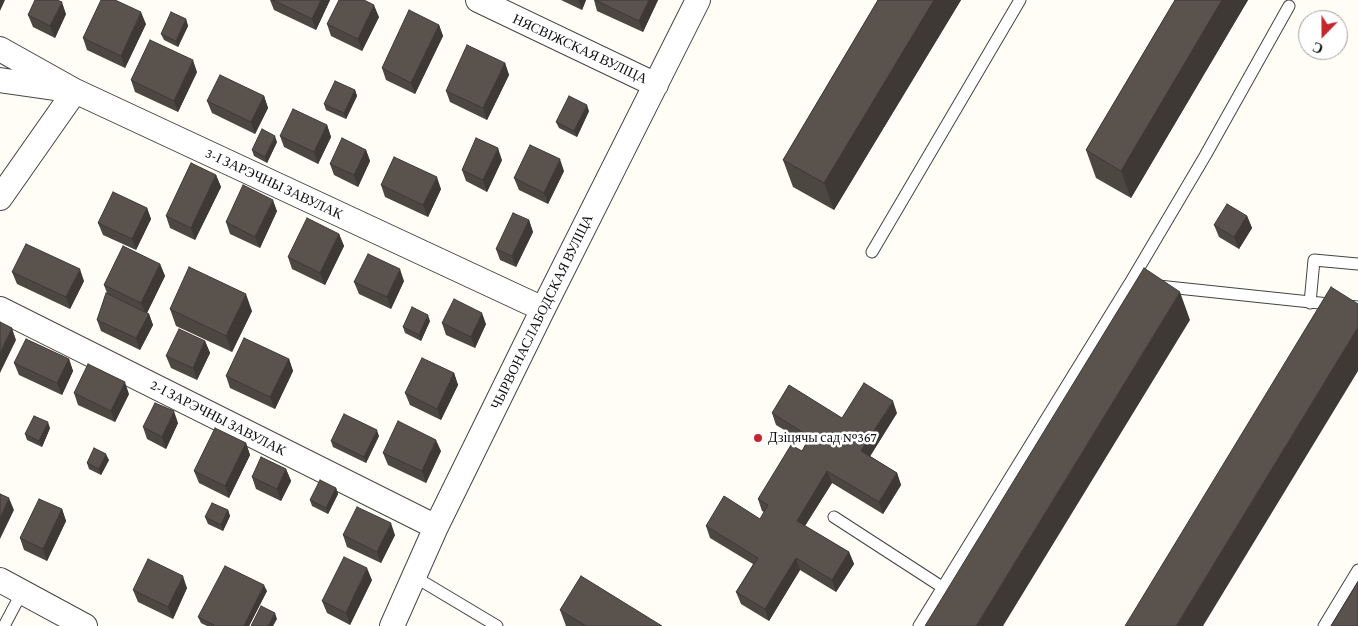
<!DOCTYPE html>
<html>
<head>
<meta charset="utf-8">
<style>
	body { margin:0 }
	#map { position:relative; width:1358px; height:626px; overflow:hidden; background:#fffdf5; font-family:"Crimson Pro",serif }
	canvas { display:block }
	.north { position:absolute; left:1298px; top:10px; width:50px; height:50px; box-sizing:border-box; background:#fff; border:1px solid #a0a0a0; border-radius:50%; rotate:202deg; font-size:14px; font-weight:700; line-height:20px; text-align:center; color:#111 }
	.north::after { content:''; display:block; margin:auto; width:18px; height:22px; background:#c4262e; clip-path:polygon(50% 0,100% 100%,50% 72%,0 100%) }
</style>
</head>
<body>
<div id="map">
<canvas width="1358" height="626"></canvas>
<div class="north">С</div>
</div>
<script>
const g = document.querySelector('canvas').getContext('2d');
g.lineJoin = 'round';
const toPath = rows => new Path2D(rows.map(r => 'M' + r).join(''));
function strokePath(path, color, width, dash) { g.strokeStyle = color; g.lineWidth = width; g.lineCap = dash ? 'butt' : 'round'; g.setLineDash(dash || []); g.stroke(path); }
function fill(path, color) { g.fillStyle = color; g.fill(path, 'evenodd'); }
function write(font, color, halo, rows, align = 'center') {
  g.font = font + ' "Crimson Pro",serif'; g.lineWidth = 5; g.setLineDash([]); g.textBaseline = 'middle'; g.strokeStyle = halo; g.fillStyle = color; for (const [text, x, y, turn = 0] of rows) {
    g.save(); g.translate(x, y); g.rotate((+turn || 0) * Math.PI / 180); g.textAlign = isNaN(turn) ? turn : align; if (halo) g.strokeText(text, 0, 0); g.fillText(text, 0, 0); g.restore();
  }
}
const service = toPath([
	[872,252,1020,0],
	[1130,283,1205,156,1289,6],
	[1310,303,1314,260,1358,264],
	[834,517,942,587],
	[415,577,497,626],
	[4,626,22,592],
	[919,626,1130,283,1358,307],
	[1324,626,1358,570]
]);
const minor = toPath([
	[478,0,656,85],
	[0,49,75,91,0,198],
	[0,80,75,91,543,309],
	[0,309,436,527],
	[0,580,85,626],
	[392,626,436,527,543,309,698,0]
]);
strokePath(service, '#444', 13);
strokePath(minor, '#444', 26);
strokePath(service, '#fff', 11);
strokePath(minor, '#fff', 24);
fill(toPath([
	[270,0,330,0,316,30,274,10],
	[561,0,586,0,582,10],
	[594,0,658,0,643,32,597,11],
	[878,0,961,0,834,210,793,187,783,160],
	[1175,0,1248,0,1131,198,1096,178,1086,150],
	[66,14,55,38,33,27,28,15],
	[379,17,362,51,331,36,327,24],
	[186,19,188,26,178,47,164,40,161,34],
	[146,24,125,68,87,50,83,38],
	[439,25,443,36,415,94,386,80,382,68],
	[505,63,509,75,487,120,450,102,446,91],
	[197,72,178,112,135,92,131,80],
	[355,90,357,96,346,119,326,110,324,104],
	[264,96,268,108,255,134,212,113,207,101],
	[589,111,577,137,559,128,556,122],
	[327,125,331,137,318,164,284,147,280,136],
	[277,142,267,163,254,156,252,150],
	[366,150,370,161,358,187,334,175,330,164],
	[502,160,487,192,466,181,462,170],
	[564,171,548,204,519,190,514,178],
	[216,175,221,187,195,240,170,228,166,216],
	[381,185,441,189,428,217,385,197],
	[147,208,151,219,136,250,103,235,98,223],
	[277,211,260,248,230,234,226,222],
	[1247,216,1252,228,1239,249,1219,237,1214,225],
	[529,220,533,232,516,267,500,260,496,249],
	[339,234,344,246,325,285,292,269,288,257],
	[160,264,165,276,147,313,149,314,153,325,140,350,101,331,97,320,107,293,104,285],
	[12,272,84,281,70,309,17,284],
	[404,281,391,309,359,294,354,282],
	[170,309,252,311,232,352,176,326],
	[430,321,421,341,405,333,403,327],
	[442,323,486,324,475,348,446,335],
	[205,341,210,353,197,380,171,368,166,356],
	[69,359,73,371,62,395,19,375,14,363],
	[289,359,293,371,275,409,230,388,226,376],
	[454,373,458,385,441,420,410,405,405,393],
	[74,393,129,394,115,422,78,405],
	[772,413,842,418,897,413,870,456,897,473,901,485,883,514,832,483,805,526,849,552,854,564,836,592,800,570,769,621,741,604,736,592,753,564,710,538,706,526,760,519,764,512,762,511,758,499,802,451,806,443,776,425],
	[178,423,166,449,147,439,143,427],
	[50,428,42,447,27,440,25,434],
	[379,436,366,463,333,447,331,441],
	[246,443,250,455,229,498,199,483,194,471],
	[441,451,426,483,388,465,383,453],
	[109,460,101,475,89,469,87,463],
	[286,469,291,481,281,501,256,489,252,477],
	[336,488,338,494,328,514,312,506,310,500],
	[62,509,66,521,47,561,24,550,20,538],
	[228,510,230,516,223,531,208,524,205,517],
	[343,535,395,535,381,563,347,547],
	[372,580,350,625,327,613,322,601],
	[187,588,173,619,138,602,133,590],
	[267,591,249,626,207,626,201,623,198,617],
	[560,610,662,626,566,626]
]), '#4d4742');
fill(toPath([
	[0,0,5,0,0,11],
	[321,0,330,0,316,30,312,19],
	[578,0,586,0,582,10],
	[649,0,658,0,643,32,639,21],
	[934,0,961,0,834,210,824,183],
	[1222,0,1248,0,1131,198,1121,171],
	[62,2,66,14,55,38,50,26],
	[374,5,379,17,362,51,358,39],
	[141,12,146,24,125,68,121,56],
	[186,19,188,26,178,47,176,41],
	[439,25,443,36,415,94,411,83],
	[193,60,197,72,178,112,174,101],
	[505,63,509,75,487,120,483,108],
	[355,90,357,96,346,119,344,113],
	[264,96,268,108,255,134,251,122],
	[587,105,589,111,577,137,574,131],
	[327,125,331,137,318,164,314,152],
	[275,136,277,142,267,163,265,157],
	[498,148,502,160,487,192,483,180],
	[366,150,370,161,358,187,354,175],
	[560,159,564,171,548,204,544,193],
	[216,175,221,187,195,240,191,228],
	[437,177,441,189,428,217,423,205],
	[273,200,277,211,260,248,255,237],
	[147,208,151,219,136,250,132,239],
	[1247,216,1252,228,1239,249,1234,237],
	[529,220,533,232,516,267,512,256],
	[339,234,344,246,325,285,320,273],
	[160,264,165,276,146,315,141,303],
	[80,269,84,281,70,309,66,297],
	[400,269,404,281,391,309,387,297],
	[1180,292,1190,320,1003,626,976,626],
	[246,294,252,311,232,352,226,336],
	[482,313,486,324,475,348,471,337],
	[149,314,153,325,140,350,136,338],
	[428,315,430,321,421,341,419,335],
	[1358,327,1358,371,1203,626,1176,626],
	[12,328,16,340,0,373,0,353],
	[205,341,210,353,197,380,193,368],
	[69,359,73,371,62,395,57,383],
	[289,359,293,371,275,409,270,397],
	[454,373,458,385,441,420,437,409],
	[125,382,129,394,115,422,111,411],
	[893,401,897,413,866,463,861,451],
	[174,411,178,423,166,449,162,437],
	[48,422,50,428,42,447,39,441],
	[377,430,379,436,366,463,364,457],
	[436,440,441,451,426,483,422,471],
	[246,443,250,455,229,498,225,486],
	[106,454,109,460,101,475,99,469],
	[286,469,291,481,281,501,277,489],
	[827,471,832,483,801,532,797,521],
	[897,473,901,485,883,514,879,502],
	[336,488,338,494,328,514,326,508],
	[9,498,14,510,0,539,0,518],
	[62,509,66,521,47,561,43,549],
	[228,510,230,516,223,531,221,525],
	[391,523,395,535,381,563,377,552],
	[849,552,854,564,836,592,832,580],
	[796,558,800,570,769,621,765,609],
	[367,568,372,580,350,625,346,613],
	[183,576,187,588,173,619,168,607],
	[264,585,267,591,249,626,244,626],
	[275,613,277,619,273,626,268,626]
]), '#3f3936');
const building = toPath([
	[35,0,57,0,62,2,50,26,28,15,35,0],
	[101,0,115,0,141,12,121,56,83,38,101,0],
	[273,0,321,0,312,19,273,0],
	[339,0,364,0,374,5,358,39,327,24,339,0],
	[595,0,649,0,639,21,595,0],
	[878,0,934,0,824,183,783,160,878,0],
	[1175,0,1222,0,1121,171,1086,150,1175,0],
	[409,10,439,25,411,83,382,68,409,10],
	[171,12,186,19,176,41,161,34,171,12],
	[150,40,193,60,174,101,131,80,150,40],
	[467,45,505,63,483,108,446,91,467,45],
	[220,75,264,96,251,122,207,101,220,75],
	[335,81,355,90,344,113,324,104,335,81],
	[569,96,587,105,574,131,556,122,569,96],
	[293,109,327,125,314,152,280,136,293,109],
	[262,129,275,136,265,157,252,150,262,129],
	[342,138,366,150,354,175,330,164,342,138],
	[476,138,498,148,483,180,462,170,476,138],
	[530,145,560,159,544,193,514,178,530,145],
	[394,157,437,177,423,205,381,185,394,157],
	[191,163,216,175,191,228,166,216,191,163],
	[243,185,273,200,255,237,226,222,243,185],
	[113,192,147,208,132,239,98,223,113,192],
	[1227,204,1247,216,1234,237,1214,225,1227,204],
	[513,213,529,220,512,256,496,249,513,213],
	[307,218,339,234,320,273,288,257,307,218],
	[26,244,80,269,66,297,12,272,26,244],
	[123,246,160,264,141,303,104,285,123,246],
	[368,254,400,269,387,297,354,282,368,254],
	[189,267,246,294,226,336,170,309,189,267],
	[1144,268,1180,292,976,626,925,626,1144,268],
	[1331,287,1358,304,1358,327,1176,626,1125,626,1331,287],
	[106,293,149,314,136,338,97,320,106,293],
	[454,299,482,313,471,337,442,323,454,299],
	[412,307,428,315,419,335,403,327,412,307],
	[0,322,12,328,0,353,0,322],
	[179,329,205,341,193,368,166,356,179,329],
	[244,338,289,359,270,397,226,376,244,338],
	[26,339,69,359,57,383,14,363,26,339],
	[422,358,454,373,437,409,405,393,422,358],
	[88,364,125,382,111,411,74,393,88,364],
	[864,383,893,401,861,451,897,473,879,502,827,471,797,521,849,552,832,580,796,558,765,609,736,592,758,558,706,526,724,496,760,519,768,505,758,499,791,445,802,451,810,437,772,413,789,385,842,418,864,383],
	[155,403,174,411,162,437,143,427,155,403],
	[344,414,377,430,364,457,331,441,344,414],
	[34,416,48,422,39,441,25,434,34,416],
	[398,421,436,440,422,471,383,453,398,421],
	[215,428,246,443,225,486,194,471,215,428],
	[94,448,106,454,99,469,87,463,94,448],
	[261,457,286,469,277,489,252,477,261,457],
	[320,480,336,488,326,508,310,500,320,480],
	[0,494,9,498,0,518,0,494],
	[39,499,62,509,43,549,20,538,39,499],
	[212,503,228,510,221,525,205,517,212,503],
	[357,507,391,523,377,552,343,535,357,507],
	[344,557,367,568,346,613,322,601,344,557],
	[148,559,183,576,168,607,133,590,148,559],
	[225,566,264,585,244,626,213,626,214,625,198,617,225,566],
	[581,576,662,626,586,626,560,610,581,576],
	[1358,582,1358,626,1331,626,1358,582],
	[261,606,275,613,268,626,251,626,261,606]
]);
fill(building, '#5a524d');
strokePath(building, '#3f3936', 1);
for (const [x, y, r, color] of [
	[758,438,5,"#c4262e"]
]) { const dot = new Path2D(); dot.arc(x, y, r, 0, 2 * Math.PI); g.fillStyle = color; g.fill(dot); strokePath(dot, '#fff', 2); }
write('14px', '#111', '#fff', [
	["НЯСВІЖСКАЯ ВУЛІЦА",580,49,25],
	["3-І ЗАРЭЧНЫ ЗАВУЛАК",274,184,25],
	["ЧЫРВОНАСЛАБОДСКАЯ ВУЛІЦА",542,312,-64],
	["2-І ЗАРЭЧНЫ ЗАВУЛАК",218,418,27]
]);
write('14px', '#111', '#fff', [
	["Дзіцячы сад №367",768,438]
], 'left');
</script>
</body>
</html>
